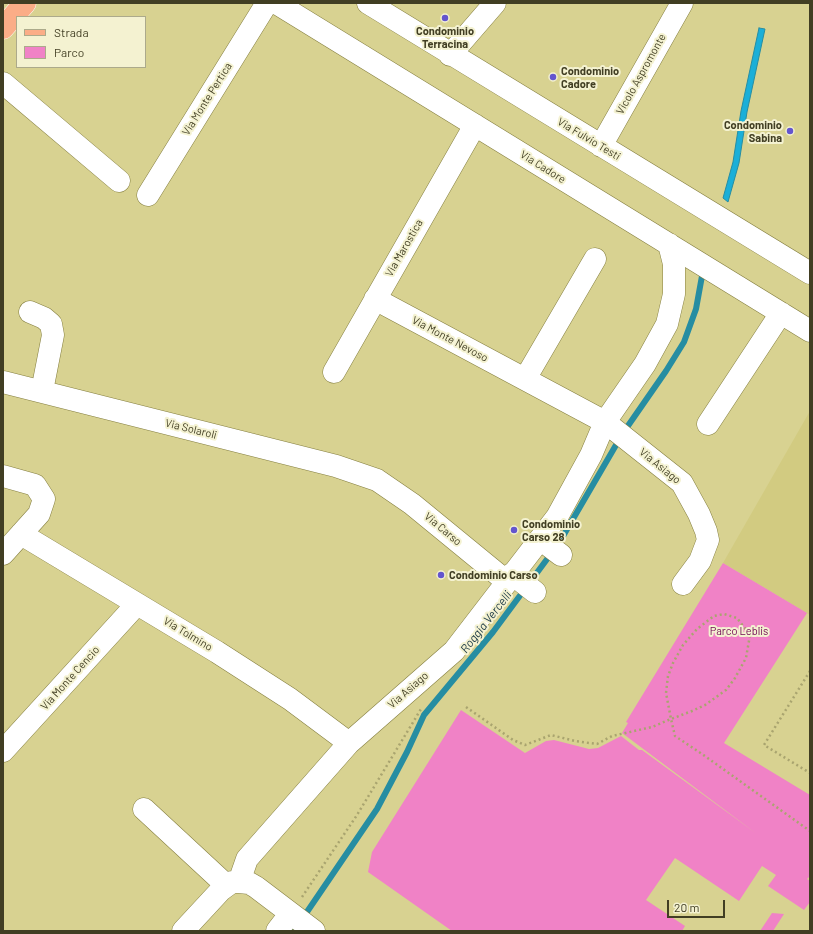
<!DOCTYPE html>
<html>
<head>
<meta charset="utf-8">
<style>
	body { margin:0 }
	#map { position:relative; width:813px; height:934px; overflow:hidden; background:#d8d291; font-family:Barlow,sans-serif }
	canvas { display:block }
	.frame { position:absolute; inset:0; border:4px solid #413e23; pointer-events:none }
	.legend { position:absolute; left:16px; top:16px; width:130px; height:52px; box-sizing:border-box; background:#f4f2d1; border:1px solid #acaa8b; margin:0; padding:5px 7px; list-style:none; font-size:12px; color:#413e23 }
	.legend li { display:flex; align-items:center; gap:8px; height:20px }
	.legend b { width:20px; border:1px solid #acaa8b }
	.scale { position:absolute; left:667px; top:900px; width:58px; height:18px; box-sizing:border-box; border:2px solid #413e23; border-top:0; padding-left:5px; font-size:12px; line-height:14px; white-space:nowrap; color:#413e23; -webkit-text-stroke:3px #f4f2d1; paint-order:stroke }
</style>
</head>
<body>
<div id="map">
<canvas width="813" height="934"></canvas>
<div class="frame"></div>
<ul class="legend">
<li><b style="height:5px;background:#fbad87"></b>Strada</li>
<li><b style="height:11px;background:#f082c6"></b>Parco</li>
</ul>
<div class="scale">20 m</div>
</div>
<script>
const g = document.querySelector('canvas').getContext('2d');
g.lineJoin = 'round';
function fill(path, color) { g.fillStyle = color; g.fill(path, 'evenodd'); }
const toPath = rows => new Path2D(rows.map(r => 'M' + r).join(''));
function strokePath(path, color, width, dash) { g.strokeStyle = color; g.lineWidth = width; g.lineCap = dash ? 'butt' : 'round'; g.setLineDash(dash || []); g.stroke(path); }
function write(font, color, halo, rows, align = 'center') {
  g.font = font + ' Barlow,sans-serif'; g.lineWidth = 4; g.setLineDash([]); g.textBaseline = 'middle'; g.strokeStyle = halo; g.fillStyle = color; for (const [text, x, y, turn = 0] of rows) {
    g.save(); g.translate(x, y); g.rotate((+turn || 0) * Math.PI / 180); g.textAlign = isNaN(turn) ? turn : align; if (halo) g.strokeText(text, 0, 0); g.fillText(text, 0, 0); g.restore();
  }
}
fill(toPath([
	[810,411,810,615,723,563]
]), '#d2cb81');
fill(toPath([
	[723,563,807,613,724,743,810,795,810,876,807,879,810,881,810,902,804,910,768,886,776,875,762,866,739,901,675,858,646,900,685,926,682,931,452,931,368,872,372,852,461,710,525,753,546,741,554,740,589,749,598,748,621,736,639,750,642,750,757,834,622,733,628,723,626,722],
	[772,913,784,914,773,931,760,931]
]), '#f082c6');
const water = toPath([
	[759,28,765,29,747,112,739,163,728,202,723,198,733,162,741,111,759,28]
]);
fill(water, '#1bafd8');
strokePath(water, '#268da2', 1);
strokePath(toPath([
	[294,931,377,809,407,752,424,715,493,632,559,543,623,433,666,371,684,342,696,309,702,276]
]), '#268da2', 6);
const minor = toPath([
	[276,3,810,331],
	[368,3,810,273],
	[450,55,495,3],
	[3,83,119,181],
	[601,146,682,3],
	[148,195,267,3],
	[375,299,605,422,682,483,699,514,706,531,708,540,700,561,683,584],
	[30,312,44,318,51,324,53,335,42,391],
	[334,372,475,125],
	[525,379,595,259],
	[3,382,336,466,377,480,412,504,506,581],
	[708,424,781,313],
	[3,476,35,485,44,499,39,514,3,554],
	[21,534,217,652,290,699,349,743],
	[540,539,561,555],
	[512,574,535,592],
	[3,751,137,604],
	[144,809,226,885],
	[239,882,247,859,349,743,454,651,557,517,591,455,605,422,645,364,667,324,674,294,674,264,669,244],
	[183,931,221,890,232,882,239,882,249,883,256,887,314,931],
	[277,931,290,914]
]);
const major = toPath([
	[3,28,25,3]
]);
strokePath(minor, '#857f40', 23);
strokePath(major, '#fff', 23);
strokePath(toPath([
	[810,671,764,745,810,773],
	[466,707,513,740,525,745,551,735,575,741,597,744,612,736,652,727,671,719,692,711,705,705,726,690,735,678,746,658,750,635,737,618,724,614,714,616,697,629,683,645,673,663,668,676,666,693,671,719,675,736,702,754,810,831],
	[302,897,357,815,421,709]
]), '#a9a46f', 2.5, [2, 3]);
strokePath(minor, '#fff', 22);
strokePath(major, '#fbad87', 22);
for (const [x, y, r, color] of [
	[445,18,4,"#6355ce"],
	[553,77,4,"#6355ce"],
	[790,131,4,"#6355ce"],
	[514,530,4,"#6355ce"],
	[441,575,4,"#6355ce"]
]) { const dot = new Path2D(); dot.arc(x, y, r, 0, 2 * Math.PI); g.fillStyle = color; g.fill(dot); strokePath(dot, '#f4f2d1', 1.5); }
write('bold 11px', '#413e23', '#f4f2d1', [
	["Condominio",445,31,"center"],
	["Terracina",445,44,"center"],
	["Condominio",561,71],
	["Cadore",561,84],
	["Condominio",782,125,"right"],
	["Sabina",782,138,"right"],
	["Condominio",522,524],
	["Carso 28",522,537],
	["Condominio Carso",449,575]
], 'left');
write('11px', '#413e23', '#f4f2d1', [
	["Vicolo Aspromonte",641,74,-61],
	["Via Monte Pertica",207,99,-58],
	["Via Fulvio Testi",589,139,31],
	["Via Cadore",543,167,32],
	["Via Marostica",404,248,-60],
	["Via Monte Nevoso",450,339,28],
	["Via Solaroli",191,429,14],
	["Via Asiago",660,466,39],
	["Via Carso",443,529,40],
	["Via Tolmino",188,634,31],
	["Via Monte Cencio",70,678,-48],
	["Via Asiago",408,690,-41]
]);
write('11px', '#6f0652', '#f4f2d1', [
	["Parco Leblis",739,631]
]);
write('italic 12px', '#25414b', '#f4f2d1', [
	["Roggia Vercelli",486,622,-52]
]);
</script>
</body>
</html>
